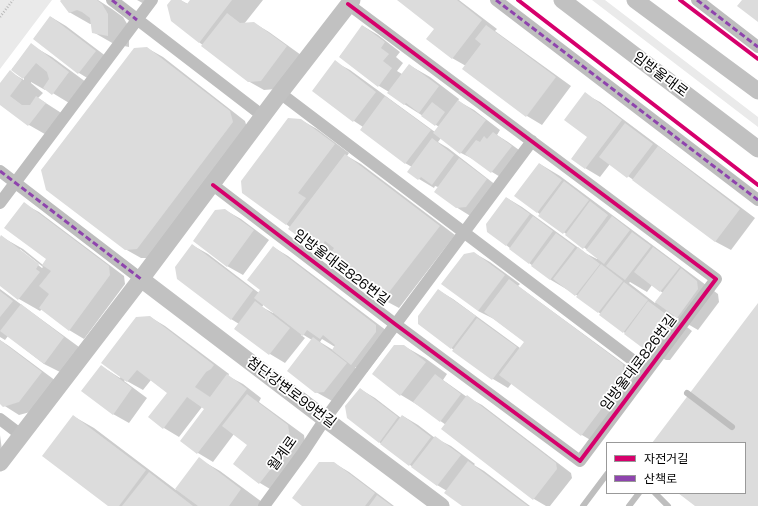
<!DOCTYPE html>
<html>
<head>
<meta charset="utf-8">
<style>
	body { margin:0 }
	#map { position:relative; width:758px; height:506px; overflow:hidden; background:#fff; font-family:"Space Grotesk","Noto Sans KR",sans-serif }
	canvas { display:block }
	.legend { position:absolute; left:606px; top:442px; width:140px; height:52px; box-sizing:border-box; background:#fff; border:1px solid #999; margin:0; padding:5px 7px; list-style:none; font-size:12px; color:#000 }
	.legend li { display:flex; align-items:center; gap:8px; height:20px }
	.legend b { width:20px; border:1px solid #999 }
</style>
</head>
<body>
<div id="map">
<canvas width="758" height="506"></canvas>
<ul class="legend">
<li><b style="height:5px;background:#d6006c"></b>자전거길</li>
<li><b style="height:5px;background:#8e44ad"></b>산책로</li>
</ul>
</div>
<script>
const g = document.querySelector('canvas').getContext('2d');
g.lineJoin = 'round';
function fill(path, color) { g.fillStyle = color; g.fill(path, 'evenodd'); }
const toPath = rows => new Path2D(rows.map(r => 'M' + r).join(''));
function strokePath(path, color, width, dash) { g.strokeStyle = color; g.lineWidth = width; g.lineCap = dash ? 'butt' : 'round'; g.setLineDash(dash || []); g.stroke(path); }
function write(font, color, halo, rows, align = 'center') {
  g.font = font + ' "Space Grotesk","Noto Sans KR",sans-serif'; g.lineWidth = 3.5; g.setLineDash([]); g.textBaseline = 'middle'; g.strokeStyle = halo; g.fillStyle = color; for (const [text, x, y, turn = 0] of rows) {
    g.save(); g.translate(x, y); g.rotate((+turn || 0) * Math.PI / 180); g.textAlign = isNaN(turn) ? turn : align; if (halo) g.strokeText(text, 0, 0); g.fillText(text, 0, 0); g.restore();
  }
}
fill(toPath([
	[0,0,52,0,0,69],
	[592,0,605,0,758,117,758,127]
]), '#eaeaea');
fill(toPath([
	[63,0,98,0,112,9,123,17,129,27,129,47,114,44,93,32,92,24,90,24,69,12],
	[137,0,156,0,146,5],
	[172,0,180,0,188,4,191,0,263,0,244,24,254,23,269,32,301,55,276,89,264,90,248,81,171,20],
	[399,0,459,0,497,29,495,31,571,86,542,125,527,116,466,66,452,58,435,29],
	[51,17,66,26,111,60,94,82,79,73,34,39],
	[363,26,378,35,400,52,396,57,403,63,397,71,402,74,409,65,430,77,459,99,458,101,474,110,500,130,497,135,508,142,526,155,507,181,492,172,477,161,461,153,441,138,438,142,448,148,501,189,472,217,456,207,438,187,435,186,434,188,419,179,412,167,405,163,363,127,354,121,335,62,350,70,435,132,439,127,423,116,404,104,389,92,379,86,340,56],
	[31,45,52,57,90,85,74,106,46,89,45,90,31,82,31,83,43,93,38,98,66,116,50,137,29,125,0,103,0,85,10,72,24,80,24,78,12,69],
	[147,48,163,57,245,121,248,131,153,258,141,258,125,249],
	[585,94,600,102,755,218,731,250,716,242,638,183,610,164,600,177,585,168,588,137],
	[301,120,317,129,349,153,347,156,361,164,455,235,399,308,384,300,286,224],
	[540,164,560,176,718,294,719,302,698,330,674,316,674,317,692,331,670,360,666,360,644,348,578,296,551,280,506,245,507,198,522,207,587,254,597,259,598,258,537,212],
	[630,282,647,292,652,285,663,293,655,303,629,283],
	[24,204,39,212,124,276,125,284,84,339,69,330,42,309,40,311,19,299,0,285,0,239,2,237,23,249,43,265,47,259],
	[20,249,43,267,42,268,20,251],
	[225,210,241,219,269,240,243,275,227,266],
	[192,245,208,254,259,293,261,289,273,247,288,256,391,334,391,341,367,372,356,367,355,368,361,372,332,401,316,392,312,340,302,334,301,335,305,338,285,363,270,354,235,328,239,324,231,319],
	[264,304,273,312,273,313,262,307],
	[322,339,335,347,333,350,320,342],
	[474,253,490,262,520,284,518,286,638,374,597,444,582,435,512,383,508,388,493,379,419,324,438,290,453,299,520,348,525,342,494,319,478,311],
	[0,289,79,347,60,372,44,364,8,336,5,340,0,337],
	[150,317,165,326,229,374,228,376,243,384,261,398,259,402,304,435,306,451,275,492,260,483,234,464,249,445,234,434,213,462,198,453,181,441,205,409,202,407,179,437,164,428,168,393,151,380,143,390,125,380,124,381,147,398,129,423,113,414,101,366,120,378],
	[0,340,9,346,56,381,34,411,19,415,0,403],
	[404,346,425,358,447,374,443,380,467,397,482,405,571,473,572,478,550,506,546,506,534,499,442,429,446,425,421,407,401,395,373,374],
	[360,389,375,398,401,418,403,416,418,425,435,438,451,446,475,464,474,465,484,471,530,506,463,506,447,491,437,485,379,442],
	[73,416,94,428,176,490,199,459,220,471,262,502,259,506,110,506],
	[0,435,2,450,0,453],
	[334,463,349,472,394,506,304,506]
]), '#0003');
fill(toPath([
	[61,0,97,0,102,4,108,14,108,36,92,33,90,18,82,12,77,10,69,13,60,1],
	[171,0,181,0,187,4,190,0,232,0,199,43,171,21,167,5],
	[397,0,457,0,482,20,452,59,426,39,434,29],
	[742,0,758,0,758,22,737,6],
	[227,13,240,23,254,22,287,46,261,81,248,82,201,46],
	[50,16,96,51,78,74,33,39],
	[362,25,385,42,381,48,389,54,383,61,392,68,378,87,339,57],
	[486,25,556,77,526,117,462,69,481,44,475,39],
	[31,43,69,72,52,95,43,88,49,79,47,72,36,63,23,79,11,70],
	[147,47,230,111,233,122,137,249,125,250,46,190,41,170,134,48],
	[335,60,376,92,353,122,312,91],
	[409,64,439,86,419,113,406,103,404,105,387,93],
	[10,70,22,80,10,96,22,105,30,105,36,96,46,103,28,126,0,105,0,83],
	[585,92,622,120,585,169,571,159,587,137,564,120],
	[385,96,431,130,405,164,360,130],
	[458,100,486,120,460,154,433,133],
	[432,102,445,112,435,126,421,116],
	[288,118,301,119,335,144,298,193,306,198,286,225,242,193,241,181],
	[625,123,653,144,627,178,599,157],
	[493,132,512,146,491,173,465,154,476,140,480,142,484,136,487,139],
	[432,138,454,155,432,185,421,177,418,180,407,172],
	[658,146,740,209,715,242,632,180],
	[345,154,440,226,383,300,327,258,334,248,325,241,318,251,288,229],
	[459,158,487,179,466,207,456,208,434,192],
	[539,163,562,180,537,213,514,196],
	[564,181,589,200,563,234,538,216],
	[506,197,530,214,506,246,487,232,486,224],
	[590,201,608,215,583,249,565,235],
	[24,202,109,266,110,275,69,331,39,308,49,294,39,286,51,271,42,265,46,259,4,228],
	[225,209,254,230,227,267,193,241,215,210],
	[533,216,553,231,529,264,509,249],
	[612,216,630,230,604,264,586,250],
	[632,232,651,246,625,280,606,266],
	[556,233,575,247,550,280,531,266],
	[1,235,39,264,36,269,40,272,18,300,0,286,0,237],
	[192,244,253,290,231,320,177,279,175,267],
	[273,246,376,325,376,332,351,365,332,350,335,345,323,335,320,339,307,330,303,336,254,298,260,290,247,280],
	[578,247,600,264,575,296,553,279],
	[653,247,680,267,660,292,634,272],
	[474,252,505,275,478,311,441,284,464,254],
	[601,264,623,281,598,313,576,297],
	[681,268,697,281,698,289,677,318,655,302],
	[509,279,623,364,624,379,581,436,499,375,524,342,484,312],
	[624,282,648,300,623,333,599,315],
	[438,289,476,316,451,349,418,324,418,316],
	[0,291,13,301,0,317],
	[255,301,290,328,269,355,234,329],
	[648,301,671,318,649,348,644,349,624,334],
	[758,303,758,506,695,506,678,493,745,493,745,443,652,443],
	[21,304,64,337,44,364,0,331],
	[150,316,214,365,211,369,206,372,195,387,210,397,227,374,247,389,197,454,180,441,204,409,187,397,163,429,148,417,167,393,137,370,127,382,101,363,136,317],
	[477,318,517,347,492,380,452,351],
	[313,337,347,363,324,392,315,393,287,371],
	[0,340,42,372,19,402,3,407,0,404],
	[394,345,404,345,426,362,400,396,372,374],
	[101,365,132,388,113,415,81,391],
	[435,374,461,394,440,422,413,402],
	[360,388,398,417,379,443,347,418,345,406],
	[247,394,288,425,291,443,259,484,233,464,247,445,222,426],
	[467,395,556,463,557,469,533,500,441,429],
	[73,415,146,470,119,506,108,506,42,456],
	[402,415,431,437,409,466,380,444],
	[435,436,461,455,437,486,411,467],
	[199,457,241,489,229,506,198,506,175,489],
	[468,461,528,506,462,506,444,493],
	[319,462,334,462,375,493,365,506,302,506,292,498],
	[149,472,193,506,122,506],
	[377,495,392,506,369,506]
]), '#dcdcdc');
strokePath(toPath([
	[0,17,13,0]
]), '#b8b8b8', 2.5, [1, 2]);
strokePath(toPath([
	[687,393,732,427],
	[655,493,668,506],
	[583,506,607,474],
	[629,506,639,493]
]), '#bebebe', 6);
strokePath(toPath([
	[112,0,263,116],
	[496,0,758,200],
	[697,0,758,47],
	[280,93,647,371],
	[0,171,141,279],
	[213,185,395,324,580,461,716,279,348,4],
	[0,203,152,0],
	[0,419,21,435],
	[264,506,302,454,325,419,532,141]
]), '#bebebe', 12);
strokePath(toPath([
	[562,0,758,149],
	[635,0,758,91],
	[141,279,325,419,441,506],
	[0,463,141,279,280,93,352,0]
]), '#c1c1c1', 17);
strokePath(toPath([
	[112,0,137,20],
	[496,0,758,200],
	[697,0,758,47],
	[0,171,141,279]
]), '#8e44ad', 3, [6, 3]);
strokePath(toPath([
	[518,0,758,185],
	[680,0,758,59],
	[213,185,395,324,580,461,716,279,348,4]
]), '#d6006c', 4);
write('14px', '#000', '#fff', [
	["임방울대로",660,75,37],
	["임방울대로826번길",341,268,37],
	["임방울대로826번길",639,363,-53],
	["첨단강변로99번길",291,393,37],
	["월계로",283,454,-54]
]);
</script>
</body>
</html>
